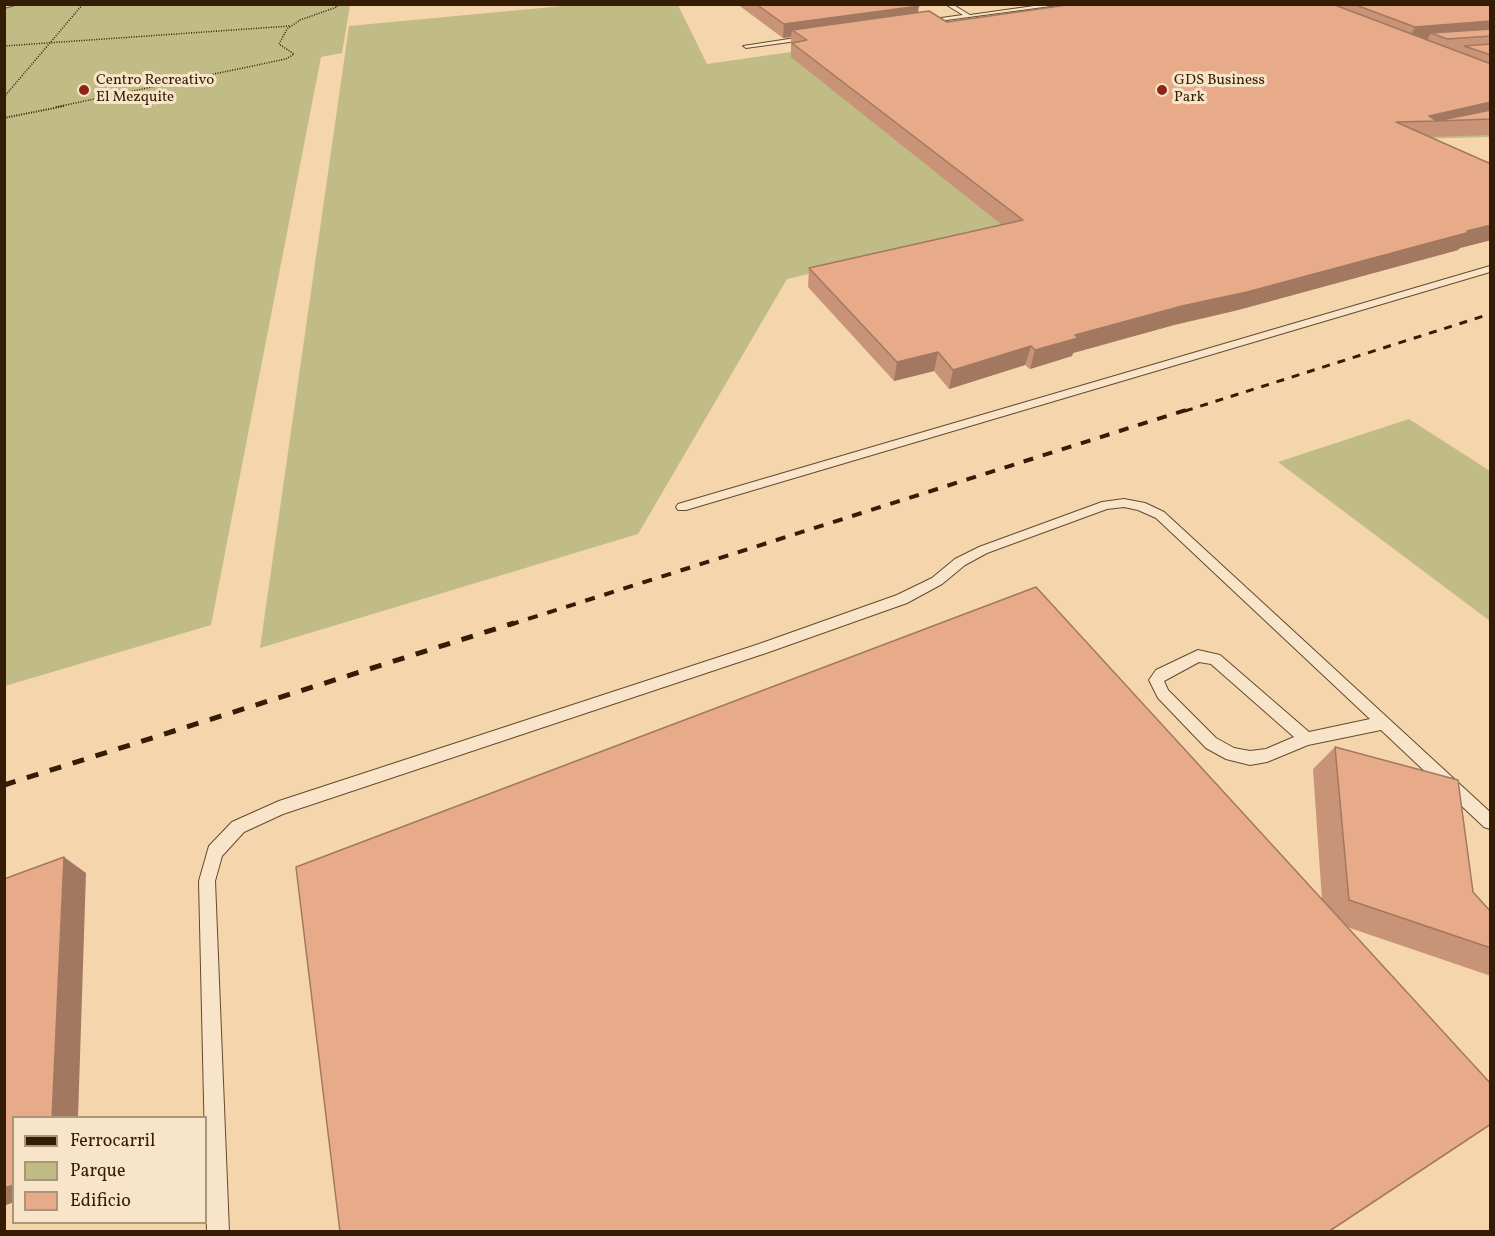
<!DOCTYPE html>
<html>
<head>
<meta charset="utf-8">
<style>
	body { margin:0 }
	#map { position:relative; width:1495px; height:1236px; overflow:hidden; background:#f4d5ac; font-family:Vollkorn,serif }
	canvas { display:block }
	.frame { position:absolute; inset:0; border:6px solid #351c04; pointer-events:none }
	.legend { position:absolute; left:12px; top:1116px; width:195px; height:108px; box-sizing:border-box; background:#f8e4c9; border:2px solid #aa947a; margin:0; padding:8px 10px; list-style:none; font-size:18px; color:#351c04 }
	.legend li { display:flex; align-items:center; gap:12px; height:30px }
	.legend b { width:30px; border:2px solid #aa947a }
</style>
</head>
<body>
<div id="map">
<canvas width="1495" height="1236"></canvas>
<div class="frame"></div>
<ul class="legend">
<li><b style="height:8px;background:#351c04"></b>Ferrocarril</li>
<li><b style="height:16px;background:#c1bc85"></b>Parque</li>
<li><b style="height:16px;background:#e8ab89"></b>Edificio</li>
</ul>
</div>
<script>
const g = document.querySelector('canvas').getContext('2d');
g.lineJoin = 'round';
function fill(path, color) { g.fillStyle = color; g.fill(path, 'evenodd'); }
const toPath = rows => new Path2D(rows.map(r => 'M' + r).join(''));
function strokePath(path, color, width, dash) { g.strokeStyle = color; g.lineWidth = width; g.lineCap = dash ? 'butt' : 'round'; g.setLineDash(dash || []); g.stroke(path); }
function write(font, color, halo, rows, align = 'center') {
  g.font = font + ' Vollkorn,serif'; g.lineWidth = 6; g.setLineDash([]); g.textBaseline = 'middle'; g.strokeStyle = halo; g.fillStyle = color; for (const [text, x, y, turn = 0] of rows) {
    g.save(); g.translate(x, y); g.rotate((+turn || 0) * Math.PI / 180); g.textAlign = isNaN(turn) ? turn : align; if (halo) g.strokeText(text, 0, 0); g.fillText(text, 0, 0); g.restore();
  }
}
fill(toPath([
	[5,5,350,5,342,53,321,57,211,625,5,686],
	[573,5,678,5,707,64,1120,5,1490,5,1490,137,1379,140,787,279,638,534,260,648,349,26],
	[1409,419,1490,471,1490,621,1278,462]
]), '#c1bc85');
const service = toPath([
	[4,4,18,4,4,8,4,4],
	[945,4,952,4,970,15,1048,4,1066,4,924,23,926,20,963,15,945,4],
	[809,36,811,39,746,48,743,46,809,36],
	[1490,266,1490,272,686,510,678,510,676,507,678,504,1490,266],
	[1124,499,1145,503,1164,512,1490,812,1490,829,1484,827,1381,730,1308,745,1267,762,1250,765,1226,759,1206,748,1158,698,1149,680,1156,670,1198,650,1220,655,1309,732,1370,719,1156,518,1138,510,1124,507,1107,509,987,553,965,565,942,584,907,603,769,652,283,814,244,832,222,856,215,881,229,1232,207,1232,199,881,209,846,232,822,279,801,759,644,897,595,932,578,955,559,979,547,1102,502,1124,499],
	[1199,662,1211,664,1294,737,1266,749,1250,751,1234,748,1216,738,1168,690,1164,681,1199,662]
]);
strokePath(service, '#654a2e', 2);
strokePath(toPath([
	[4,46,290,26],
	[4,97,83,4],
	[56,107,286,59,294,54,279,44,287,29,300,20,337,7,337,4]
]), '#351c04', 1.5, [1, 1.5]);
strokePath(toPath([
	[4,118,64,106]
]), '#351c04', 2, [1, 1.5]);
fill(service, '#f8e4c9');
strokePath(toPath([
	[1185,411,1490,314]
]), '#351c04', 3, [8, 8]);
strokePath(toPath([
	[509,625,1189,409]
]), '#351c04', 4, [10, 10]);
strokePath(toPath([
	[4,785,514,623]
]), '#351c04', 5, [12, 12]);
fill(toPath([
	[737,4,917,4,918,13,947,22,1074,4,1491,4,1491,135,1430,137,1491,164,1491,240,1460,248,1458,250,1238,310,1174,325,1073,353,1072,356,1030,369,1025,365,949,389,934,371,894,381,808,287,809,268,1002,225,791,57,791,37,783,38],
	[1335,747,1491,912,1491,976,1347,927,1322,900,1313,769]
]), '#c89376');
fill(toPath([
	[919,6,917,20,792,30,791,37,783,38,784,24],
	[1491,21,1491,34,1431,33,1427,40,1407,42,1415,27],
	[1491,102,1491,114,1436,121,1431,129,1436,121,1429,116],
	[1491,225,1491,240,1460,248,1458,250,1238,310,1174,325,1073,353,1072,356,1030,369,1035,350,1075,335],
	[1031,346,1025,365,949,389,953,370],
	[938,352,934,371,894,381,897,362],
	[64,857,86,873,78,1118,52,1118],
	[14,1185,14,1202,4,1206,4,1188]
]), '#a27860');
const building = toPath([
	[756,4,917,4,919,6,784,24,756,4],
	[1074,4,1332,4,1491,64,1491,102,1429,116,1436,121,1396,122,1491,164,1491,225,1467,231,1470,232,1247,292,1182,306,1075,335,1078,338,1035,350,1031,346,953,370,938,352,897,362,809,268,1023,220,792,43,807,40,792,30,929,11,947,22,1074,4],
	[1353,4,1491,4,1491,21,1415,27,1353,4],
	[1491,29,1491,36,1447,39,1431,33,1491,29],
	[1491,44,1491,55,1464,46,1491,44],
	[1491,110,1491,119,1436,121,1491,110],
	[1036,587,1491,1084,1491,1124,1328,1232,340,1232,296,867,1036,587],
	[1335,747,1458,780,1473,892,1491,912,1491,948,1349,900,1335,747],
	[64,857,52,1118,14,1118,14,1185,4,1188,4,879,64,857]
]);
fill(building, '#e8ab89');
strokePath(building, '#a27860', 1.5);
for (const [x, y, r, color] of [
	[84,90,6,"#8f2418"],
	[1162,90,6,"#8f2418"]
]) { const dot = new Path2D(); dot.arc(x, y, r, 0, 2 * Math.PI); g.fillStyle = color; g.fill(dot); strokePath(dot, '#f8e4c9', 2); }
write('15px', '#351c04', '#f8e4c9', [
	["Centro Recreativo",96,81],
	["El Mezquite",96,98],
	["GDS Business",1174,81],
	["Park",1174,98]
], 'left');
</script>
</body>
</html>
